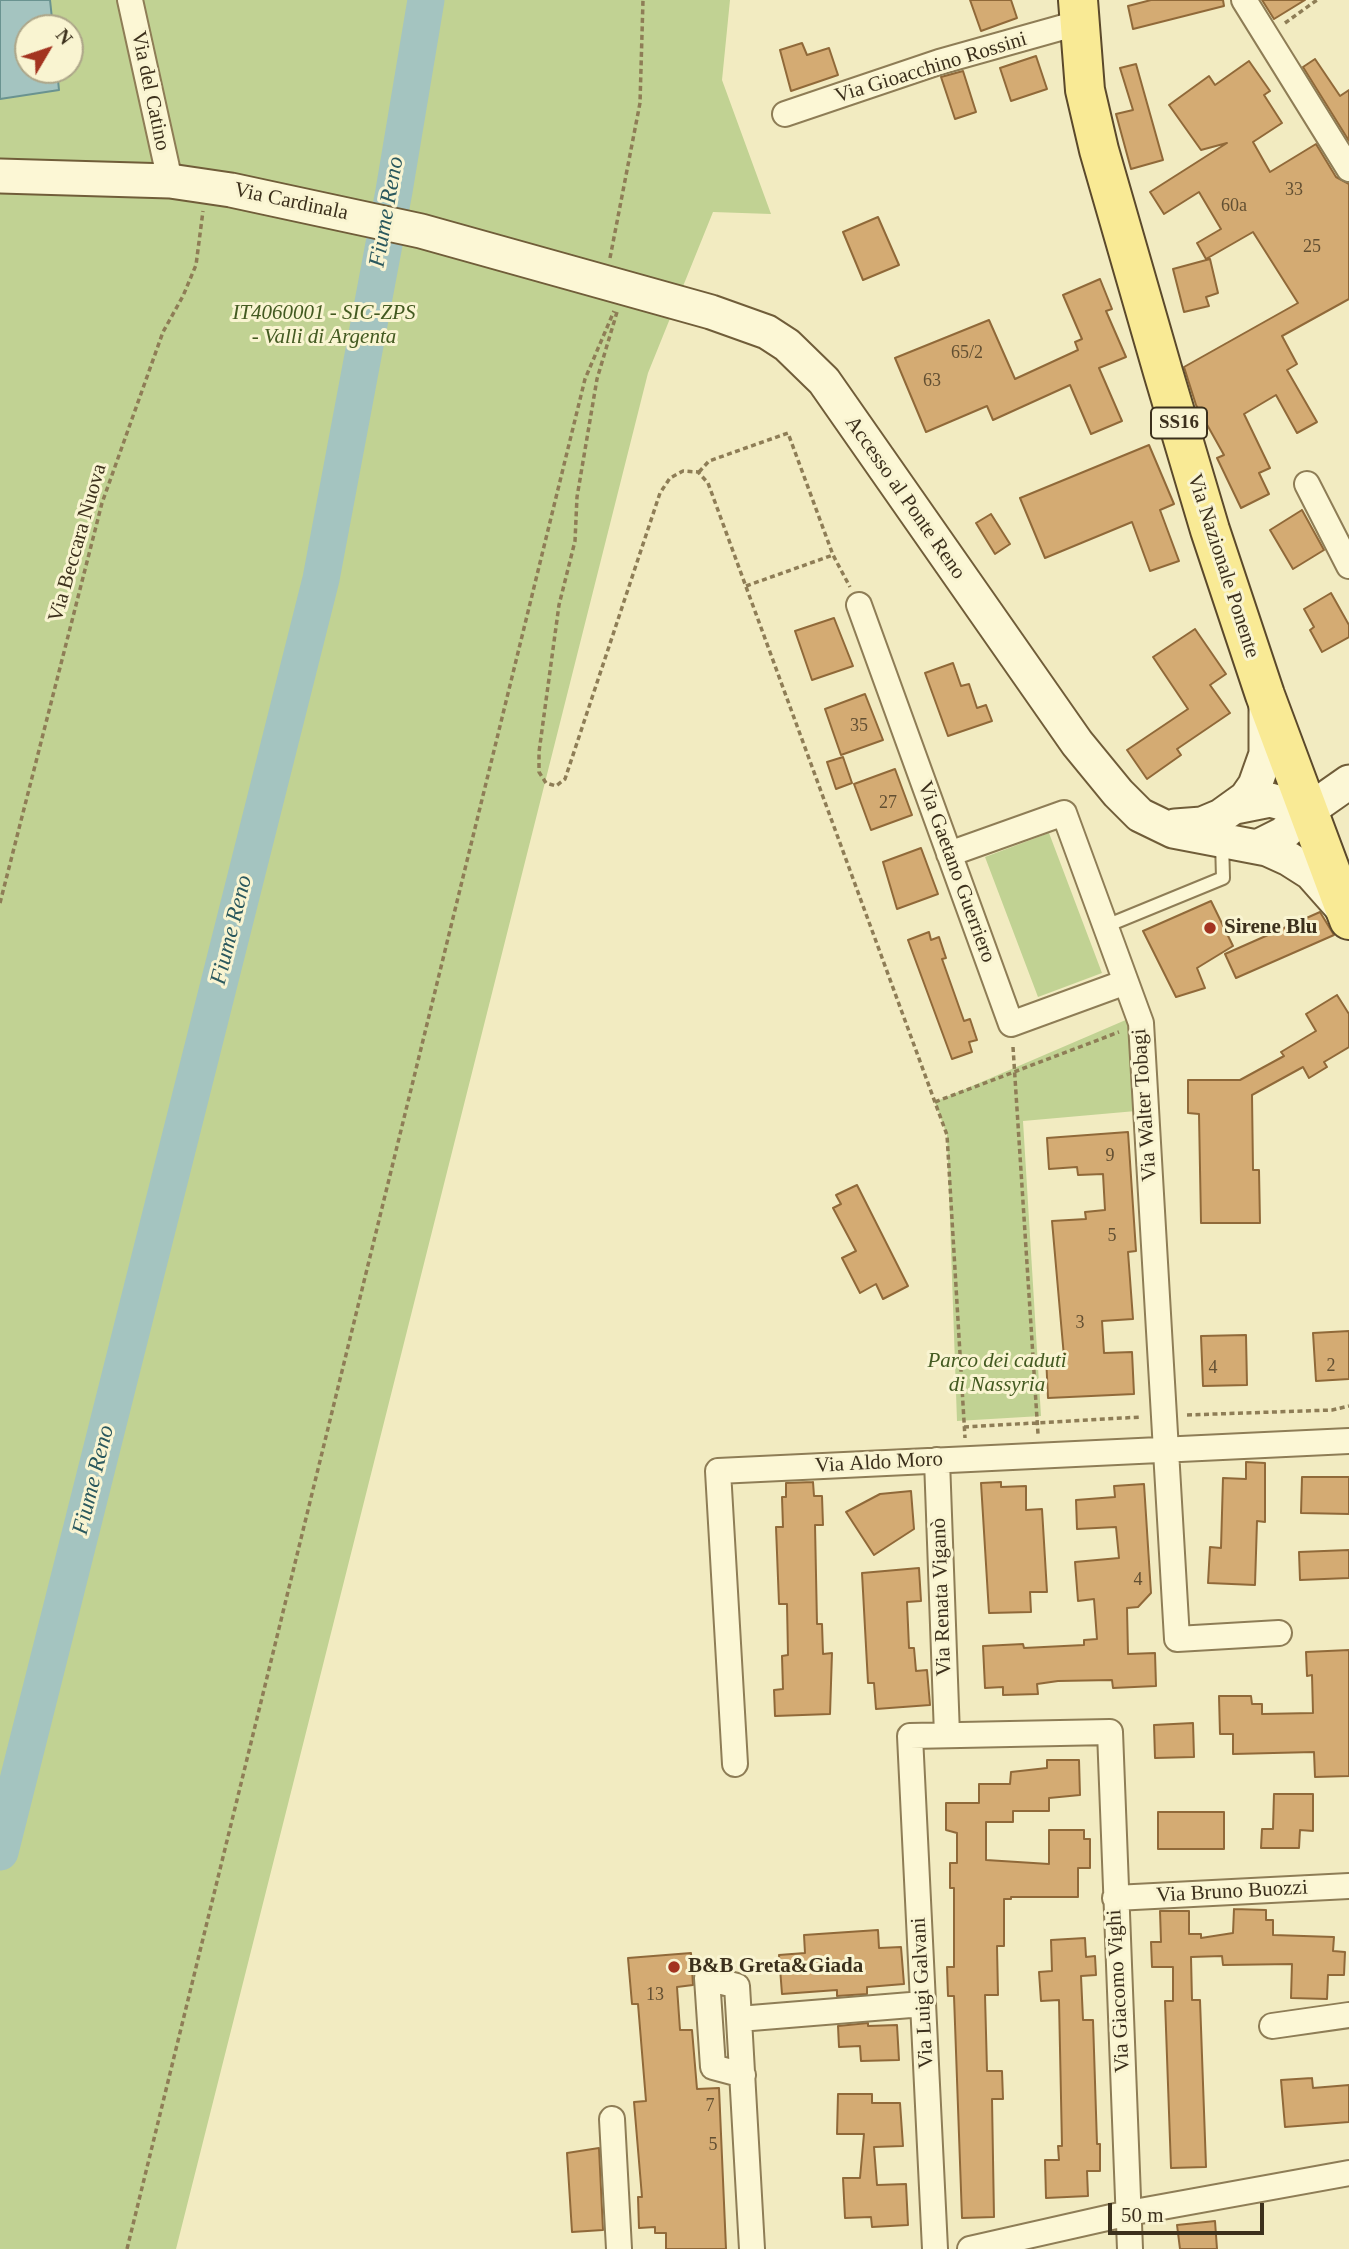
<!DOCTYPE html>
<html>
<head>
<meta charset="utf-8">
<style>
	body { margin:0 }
	#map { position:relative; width:1349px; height:2249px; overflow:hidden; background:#f2ebc1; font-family:"Times New Roman",serif }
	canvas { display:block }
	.north { position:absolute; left:14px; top:14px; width:70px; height:70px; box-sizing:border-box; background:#f9f4d1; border:2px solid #ada689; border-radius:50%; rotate:51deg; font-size:19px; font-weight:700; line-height:28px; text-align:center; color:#3c301c }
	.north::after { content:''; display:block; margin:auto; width:24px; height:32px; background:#a33420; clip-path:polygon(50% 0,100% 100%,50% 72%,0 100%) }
	.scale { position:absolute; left:1108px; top:2203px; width:156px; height:32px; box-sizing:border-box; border:4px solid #3c301c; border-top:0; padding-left:9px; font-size:21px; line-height:24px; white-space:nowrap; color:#3c301c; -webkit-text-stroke:5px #f9f4d1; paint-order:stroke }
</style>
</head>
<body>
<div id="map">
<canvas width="1349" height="2249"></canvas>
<div class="north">N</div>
<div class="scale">50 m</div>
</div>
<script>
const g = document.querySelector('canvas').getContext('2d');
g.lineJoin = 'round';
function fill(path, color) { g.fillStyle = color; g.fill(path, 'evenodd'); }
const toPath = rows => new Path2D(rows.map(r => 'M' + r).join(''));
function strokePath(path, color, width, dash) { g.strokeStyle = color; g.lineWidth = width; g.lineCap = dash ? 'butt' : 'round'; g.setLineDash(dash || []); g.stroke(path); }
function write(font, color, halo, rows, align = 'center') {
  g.font = font + ' "Times New Roman",serif'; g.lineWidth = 6; g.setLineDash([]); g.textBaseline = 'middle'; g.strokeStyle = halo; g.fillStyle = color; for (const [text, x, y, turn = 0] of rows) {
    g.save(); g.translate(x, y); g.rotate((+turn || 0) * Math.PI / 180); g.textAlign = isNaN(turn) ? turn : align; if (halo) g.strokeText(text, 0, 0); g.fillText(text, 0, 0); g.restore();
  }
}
fill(toPath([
	[0,0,730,0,722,80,771,214,713,212,648,373,176,2249,0,2249],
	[28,28,70,28,70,70,28,70],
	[1049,833,1102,973,1038,997,985,857],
	[1128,1019,1136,1111,1023,1121,1041,1416,957,1421,947,1135,935,1102]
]), '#c1d293');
const water = toPath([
	[0,0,50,0,53,28,28,28,28,70,57,70,59,90,0,99,0,0]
]);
fill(water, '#a4c4c0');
strokePath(water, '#6a9390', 2);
strokePath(toPath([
	[0,1852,321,579,394,191,426,0]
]), '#a4c4c0', 37);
const building = toPath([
	[970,0,1011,0,1017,18,981,31,970,0],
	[1151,0,1223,0,1224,6,1133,29,1128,6,1151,0],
	[1262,0,1305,0,1274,19,1262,0],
	[802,43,807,55,829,48,838,75,791,91,780,50,802,43],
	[1036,56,1047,89,1011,101,1000,68,1036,56],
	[1315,59,1340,96,1349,90,1349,141,1303,67,1315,59],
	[1249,61,1270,91,1264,95,1282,123,1253,142,1270,172,1316,144,1336,177,1349,184,1349,299,1282,336,1297,364,1287,370,1317,422,1297,433,1276,395,1244,414,1270,468,1259,473,1269,494,1241,508,1217,458,1224,455,1196,405,1184,367,1298,303,1253,232,1206,259,1197,243,1221,229,1199,192,1164,214,1150,192,1227,143,1201,150,1169,105,1209,76,1215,85,1249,61],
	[1136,64,1163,160,1131,169,1116,114,1133,110,1120,68,1136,64],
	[963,71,976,112,955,119,941,77,963,71],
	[878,217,899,265,863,280,843,232,878,217],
	[1210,259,1218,293,1206,297,1209,306,1184,312,1173,269,1210,259],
	[1100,279,1112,309,1106,311,1126,357,1099,368,1122,421,1091,434,1070,385,993,420,987,406,926,432,895,358,989,320,1015,379,1078,350,1075,342,1082,339,1063,295,1100,279],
	[1149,445,1174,504,1160,510,1179,561,1150,571,1132,522,1045,558,1020,498,1149,445],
	[1302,510,1324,550,1293,569,1270,530,1302,510],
	[991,514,1010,544,995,554,976,523,991,514],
	[1331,593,1349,625,1349,637,1322,652,1310,630,1314,627,1304,609,1331,593],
	[834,618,853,666,812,680,795,631,834,618],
	[1195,629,1226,674,1210,685,1230,713,1177,749,1181,755,1147,779,1127,750,1188,709,1153,657,1195,629],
	[953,663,961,686,969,684,977,708,986,705,992,721,948,736,925,673,953,663],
	[865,694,883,740,841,755,825,709,865,694],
	[843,757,852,783,836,789,827,762,843,757],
	[895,769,912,815,871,830,854,784,895,769],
	[921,848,938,894,897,909,883,862,921,848],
	[1211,901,1233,946,1197,968,1205,988,1176,997,1143,931,1211,901],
	[1320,912,1334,935,1236,978,1225,954,1320,912],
	[929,932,931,940,939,937,946,958,942,959,964,1021,970,1019,977,1040,969,1042,972,1052,952,1059,908,940,929,932],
	[1337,995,1349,1014,1349,1047,1324,1062,1327,1067,1309,1078,1303,1067,1252,1095,1253,1170,1259,1170,1260,1223,1201,1223,1199,1114,1188,1113,1188,1080,1240,1080,1284,1056,1281,1052,1316,1031,1306,1014,1337,995],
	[1128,1132,1136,1251,1128,1252,1133,1319,1102,1321,1104,1353,1132,1352,1134,1394,1048,1398,1046,1356,1064,1357,1052,1221,1086,1219,1085,1212,1105,1210,1103,1174,1078,1175,1077,1167,1049,1169,1047,1138,1128,1132],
	[857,1185,908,1286,883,1299,876,1284,860,1293,842,1258,856,1251,833,1208,841,1204,836,1195,857,1185],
	[1349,1331,1349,1379,1316,1381,1313,1333,1349,1331],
	[1246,1335,1247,1385,1203,1386,1201,1336,1246,1335],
	[1246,1462,1265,1463,1265,1522,1257,1521,1255,1585,1208,1583,1210,1547,1221,1548,1223,1478,1246,1479,1246,1462],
	[1302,1477,1349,1477,1349,1514,1301,1513,1302,1477],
	[813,1482,814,1496,822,1496,823,1525,815,1525,817,1624,822,1624,823,1654,832,1653,830,1714,775,1716,774,1690,783,1689,782,1656,788,1655,787,1604,779,1604,776,1527,783,1527,782,1497,786,1497,786,1483,813,1482],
	[1001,1482,1001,1487,1026,1486,1026,1510,1042,1509,1047,1592,1030,1592,1031,1612,989,1613,981,1483,1001,1482],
	[1144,1484,1151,1593,1138,1607,1127,1608,1128,1654,1155,1653,1156,1686,1113,1688,1112,1680,1058,1681,1037,1684,1038,1694,1003,1695,1003,1687,985,1688,983,1646,1023,1644,1024,1648,1084,1645,1084,1640,1097,1639,1094,1599,1078,1601,1075,1562,1119,1558,1116,1527,1077,1529,1076,1500,1115,1497,1114,1486,1144,1484],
	[911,1491,914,1529,874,1555,846,1512,880,1494,911,1491],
	[1349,1550,1349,1578,1300,1580,1299,1552,1349,1550],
	[919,1568,921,1601,907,1602,909,1648,914,1648,916,1671,927,1670,930,1705,876,1709,874,1683,868,1683,862,1573,919,1568],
	[1349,1650,1349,1776,1315,1777,1314,1752,1233,1754,1233,1734,1220,1734,1219,1696,1251,1696,1252,1704,1262,1704,1262,1714,1313,1713,1312,1675,1307,1676,1306,1652,1349,1650],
	[1193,1723,1194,1757,1155,1758,1154,1725,1193,1723],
	[1047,1760,1079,1760,1080,1795,1049,1798,1049,1811,1013,1811,1013,1822,986,1822,986,1860,1049,1864,1049,1830,1084,1830,1084,1839,1090,1839,1090,1868,1078,1868,1078,1897,1011,1897,1011,1899,1004,1899,1004,1946,997,1946,998,1995,985,1995,987,2071,1002,2071,1003,2099,992,2099,994,2217,962,2218,954,1996,948,1996,947,1967,954,1967,954,1888,950,1888,950,1863,957,1863,957,1833,946,1830,946,1803,979,1803,979,1784,1010,1784,1011,1772,1047,1768,1047,1760],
	[1274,1794,1313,1794,1313,1831,1300,1830,1299,1848,1261,1848,1262,1829,1273,1829,1274,1794],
	[1158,1812,1224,1812,1224,1849,1158,1849,1158,1812],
	[1234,1909,1266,1910,1266,1920,1273,1920,1273,1935,1334,1937,1333,1951,1345,1952,1344,1975,1328,1975,1327,1999,1291,1998,1292,1964,1223,1965,1222,1956,1191,1957,1192,2000,1200,2000,1206,2167,1171,2168,1165,2001,1173,2001,1173,1967,1152,1967,1151,1942,1161,1942,1160,1911,1189,1911,1189,1934,1201,1934,1201,1938,1233,1933,1234,1909],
	[878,1930,879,1948,901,1947,904,1984,867,1987,867,1994,837,1996,837,1990,782,1994,779,1955,805,1953,804,1935,878,1930],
	[1085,1938,1086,1957,1095,1956,1096,1975,1081,1976,1083,2020,1093,2020,1097,2144,1100,2144,1100,2171,1087,2171,1088,2196,1046,2198,1045,2160,1059,2160,1058,2146,1062,2146,1059,2000,1041,2001,1039,1972,1052,1971,1051,1940,1085,1938],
	[691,1953,693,1985,677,1987,680,2030,692,2030,697,2089,719,2088,726,2249,666,2249,666,2233,655,2233,655,2227,639,2228,638,2197,642,2197,634,2102,646,2101,638,2004,632,2004,628,1958,691,1953],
	[868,2023,868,2026,897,2025,899,2060,861,2061,860,2046,839,2047,838,2026,868,2023],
	[1312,2078,1313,2088,1349,2085,1349,2122,1285,2127,1281,2080,1312,2078],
	[838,2094,872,2094,872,2103,900,2103,903,2146,874,2147,877,2185,906,2184,908,2225,872,2227,871,2217,845,2218,843,2178,860,2178,864,2134,837,2134,838,2094],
	[599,2148,603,2230,572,2232,567,2153,599,2148],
	[1215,2221,1217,2249,1180,2249,1177,2225,1215,2221]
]);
fill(building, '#d4ab73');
strokePath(building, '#906939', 2);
const lane = toPath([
	[1106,926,1223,878,1222,841]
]);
const street = toPath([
	[130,0,170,181],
	[1244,0,1349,169],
	[785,114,939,62,1078,23],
	[1307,484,1349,566],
	[859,605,1011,1024,1126,982],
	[949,854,1064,813,1141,1023,1177,1639,1279,1633],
	[937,1460,947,1735],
	[735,1764,718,1471,1349,1441],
	[1115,1898,1349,1886],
	[739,2019,923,2004],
	[1272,2026,1349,2015],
	[743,2075,713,2067,707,1978,737,1986,739,2019,752,2249],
	[612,2119,619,2249],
	[935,2249,910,1736,1110,1732,1130,2249],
	[970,2249,1129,2213,1349,2173]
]);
const secondary = toPath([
	[0,176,170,181,231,190,421,231,711,312,767,332,787,345,824,381,1077,743,1118,793,1140,815,1173,831,1267,849,1289,859,1311,873,1342,908],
	[1235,807,1270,800,1309,810],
	[1175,826,1202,824,1221,816,1246,798,1255,785,1266,754,1266,708],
	[1257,847,1283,834,1309,810,1349,782]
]);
const primary = toPath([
	[1078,0,1085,90,1099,150,1163,372,1210,530,1265,695,1349,920]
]);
strokePath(lane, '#8e7d56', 16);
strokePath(street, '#8e7d56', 28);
strokePath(secondary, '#705d39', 37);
strokePath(primary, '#5b492b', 42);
strokePath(toPath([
	[1285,23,1317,0],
	[610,258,640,103,643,0],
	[617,312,597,379,577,497,575,541,559,605,539,752,539,772,546,783,556,786,565,779,660,493,670,478,683,471,698,472,708,483,947,1135,965,1438],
	[699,472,709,461,788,433,833,555,850,587],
	[746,586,833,555],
	[0,903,102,503,163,332,183,296,196,265,203,211],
	[1013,1047,1038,1434],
	[935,1102,1119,1032],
	[1187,1415,1332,1410,1349,1406],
	[964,1427,1141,1417],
	[127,2249,585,379,614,311]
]), '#8e7d56', 3.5, [5, 3.5]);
strokePath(lane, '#fcf7d5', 12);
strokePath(street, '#fcf7d5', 24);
strokePath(secondary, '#fcf7d5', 33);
strokePath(primary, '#f9ea95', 38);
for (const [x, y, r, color] of [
	[1210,928,7,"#a33420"],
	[674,1967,7,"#a33420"]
]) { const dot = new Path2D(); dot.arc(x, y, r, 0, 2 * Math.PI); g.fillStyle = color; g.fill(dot); strokePath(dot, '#f9f4d1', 2.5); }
write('18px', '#624f32', null, [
	["33",1294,190],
	["60a",1234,206],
	["25",1312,247],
	["65/2",967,353],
	["63",932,381],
	["35",859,726],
	["27",888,803],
	["9",1110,1156],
	["5",1112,1236],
	["3",1080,1323],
	["2",1331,1366],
	["4",1213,1368],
	["4",1138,1580],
	["13",655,1995],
	["7",710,2106],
	["5",713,2145]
]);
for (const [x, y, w] of [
	[1179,423,56]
]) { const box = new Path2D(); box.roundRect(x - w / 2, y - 15.5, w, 31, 5); g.fillStyle = '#f9f4d1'; g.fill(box); strokePath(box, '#3c301c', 2); }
write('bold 19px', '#3c301c', null, [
	["SS16",1179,423]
]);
write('21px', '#3c301c', '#f9f4d1', [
	["Via Gioacchino Rossini",931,68,-17],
	["Via del Catino",150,91,78],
	["Via Cardinala",291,202,12],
	["Accesso al Ponte Reno",905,498,55],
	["Via Beccara Nuova",78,543,-74],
	["Via Nazionale Ponente",1223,566,72],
	["Via Gaetano Guerriero",956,872,70],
	["Via Walter Tobagi",1145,1105,-94],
	["Via Aldo Moro",879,1463,-3],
	["Via Renata Viganò",942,1597,-92],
	["Via Bruno Buozzi",1232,1892,-3],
	["Via Giacomo Vighi",1119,1991,-93],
	["Via Luigi Galvani",923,1993,-93]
]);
write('italic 21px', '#435a21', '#f9f4d1', [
	["IT4060001 - SIC-ZPS",324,313],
	["- Valli di Argenta",324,337],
	["Parco dei caduti",997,1361],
	["di Nassyria",997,1385]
]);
write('bold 21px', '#3c301c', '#f9f4d1', [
	["Sirene Blu",1224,928],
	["B&B Greta&Giada",688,1967]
], 'left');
write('italic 23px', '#2a585d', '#f9f4d1', [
	["Fiume Reno",387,212,-80],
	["Fiume Reno",232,930,-76],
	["Fiume Reno",94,1480,-76]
]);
</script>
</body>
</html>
